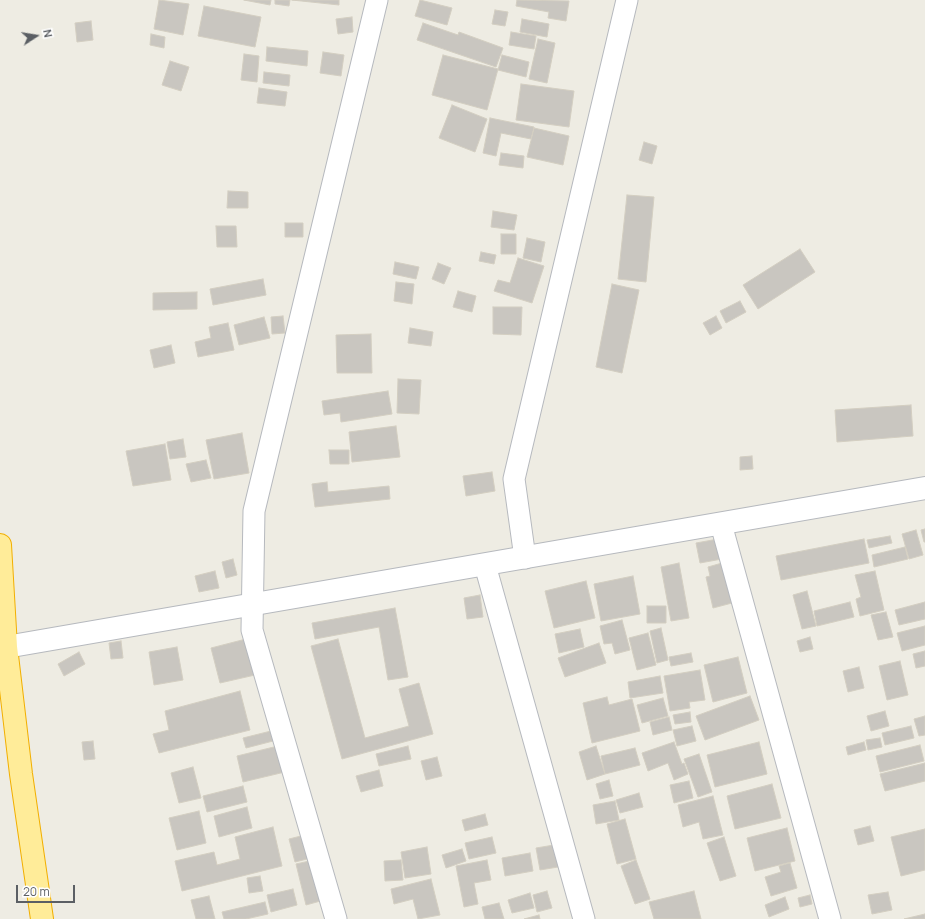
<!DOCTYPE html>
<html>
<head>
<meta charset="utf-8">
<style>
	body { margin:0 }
	#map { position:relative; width:925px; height:919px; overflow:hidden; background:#eeece3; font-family:Manrope,sans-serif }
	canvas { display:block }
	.north { position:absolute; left:16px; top:16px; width:40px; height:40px; -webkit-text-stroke:3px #fff; paint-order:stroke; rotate:78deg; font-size:11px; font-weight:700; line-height:16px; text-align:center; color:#5b5f64 }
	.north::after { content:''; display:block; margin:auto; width:14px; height:18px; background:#5b5f64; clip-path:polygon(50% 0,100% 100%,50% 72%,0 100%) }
	.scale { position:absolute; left:16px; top:885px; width:59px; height:18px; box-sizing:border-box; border:2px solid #5b5f64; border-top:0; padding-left:5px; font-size:12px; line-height:14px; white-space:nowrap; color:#5b5f64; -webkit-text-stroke:3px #fff; paint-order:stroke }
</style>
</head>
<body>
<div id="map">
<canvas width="925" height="919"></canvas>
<div class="north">N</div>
<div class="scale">20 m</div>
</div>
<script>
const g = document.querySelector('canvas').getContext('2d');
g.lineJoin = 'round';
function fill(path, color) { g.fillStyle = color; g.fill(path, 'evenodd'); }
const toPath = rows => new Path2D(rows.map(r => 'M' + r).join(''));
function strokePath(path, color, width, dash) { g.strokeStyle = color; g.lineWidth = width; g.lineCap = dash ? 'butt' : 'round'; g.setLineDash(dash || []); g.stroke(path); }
const building = toPath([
	[159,0,189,4,183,35,154,29,159,0],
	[244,0,271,0,270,5,244,0],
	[275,0,290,0,289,6,275,4,275,0],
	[292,0,339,0,339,5,292,0],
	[420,0,452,8,447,25,415,16,420,0],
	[517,0,569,1,566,21,548,18,549,12,516,6,517,0],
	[204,6,261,17,255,47,198,36,204,6],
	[495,10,508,12,505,26,492,24,495,10],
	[352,17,353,32,338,34,336,19,352,17],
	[522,19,549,24,547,37,520,32,522,19],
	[91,21,93,40,77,42,75,23,91,21],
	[423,23,458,35,459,32,503,48,496,67,417,40,423,23],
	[511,32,536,36,534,49,509,45,511,32],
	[151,34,165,37,164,48,150,45,151,34],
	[538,39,555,43,547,83,529,79,538,39],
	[267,47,308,51,307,66,266,61,267,47],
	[323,52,344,55,341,76,320,73,323,52],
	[244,54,259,56,257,82,241,80,244,54],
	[443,55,498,69,487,110,432,95,443,55],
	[502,55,529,62,526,77,498,70,502,55],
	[170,61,189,67,181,91,162,85,170,61],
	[264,72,290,75,289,86,263,83,264,72],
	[521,84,574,91,569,127,516,120,521,84],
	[259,88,287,92,285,106,257,103,259,88],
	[452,105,487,119,475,152,439,138,452,105],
	[490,118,534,127,531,139,501,133,496,156,483,153,490,118],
	[534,128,569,136,563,165,527,157,534,128],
	[644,142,657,146,652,164,639,160,644,142],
	[501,153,524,156,523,168,499,165,501,153],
	[228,191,248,192,248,208,227,208,228,191],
	[627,195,654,197,646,282,618,279,627,195],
	[493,211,517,215,514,230,491,227,493,211],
	[285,223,303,223,303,237,285,237,285,223],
	[216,226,236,226,237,247,217,247,216,226],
	[501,234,516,234,516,254,501,254,501,234],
	[527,238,545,242,541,262,523,258,527,238],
	[800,249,815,272,758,309,743,285,800,249],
	[481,252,496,255,494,264,479,261,481,252],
	[518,258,544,266,532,303,494,291,498,280,510,283,518,258],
	[395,262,419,267,416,279,393,274,395,262],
	[438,263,451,268,444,284,432,279,438,263],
	[263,279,266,295,213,305,210,289,263,279],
	[396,282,414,284,412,304,394,301,396,282],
	[612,284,639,290,622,373,596,367,612,284],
	[458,291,476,296,472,312,453,307,458,291],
	[197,292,197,309,153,310,153,293,197,292],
	[740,301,746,312,726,323,720,311,740,301],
	[493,307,522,307,521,335,493,334,493,307],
	[283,316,285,333,272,334,271,317,283,316],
	[716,316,722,328,710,335,703,323,716,316],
	[264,317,270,338,239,345,234,325,264,317],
	[228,323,234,350,198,357,195,342,211,338,209,327,228,323],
	[410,328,433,332,431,346,408,343,410,328],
	[371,334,372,373,337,373,336,335,371,334],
	[171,345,175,363,154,368,150,350,171,345],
	[398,379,421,380,419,414,397,413,398,379],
	[388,391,392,414,341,422,340,413,324,415,322,401,388,391],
	[911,405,913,436,837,442,835,410,911,405],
	[396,426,400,457,352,462,349,432,396,426],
	[242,433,249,473,214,479,206,440,242,433],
	[183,439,186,457,170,459,167,442,183,439],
	[165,444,171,480,133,486,126,451,165,444],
	[329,450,349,450,349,464,330,464,329,450],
	[752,456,753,469,740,470,740,457,752,456],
	[206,460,211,478,191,482,186,464,206,460],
	[492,472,495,491,466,496,463,476,492,472],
	[327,482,328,492,389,486,390,499,315,507,312,484,327,482],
	[925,529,925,542,924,542,921,530,925,529],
	[916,530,923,555,909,559,902,534,916,530],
	[890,536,892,543,869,548,867,540,890,536],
	[718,539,722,559,700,563,696,543,718,539],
	[864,539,869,563,781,580,776,556,864,539],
	[905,547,908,559,874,567,872,555,905,547],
	[233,559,237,575,226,578,222,562,233,559],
	[679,563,689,618,671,621,661,567,679,563],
	[722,563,732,603,713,608,706,577,710,576,708,567,722,563],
	[215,571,219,588,199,592,195,576,215,571],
	[875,571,884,610,860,616,856,599,861,597,855,575,875,571],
	[633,576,640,614,601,621,594,584,633,576],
	[586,581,595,618,554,628,545,591,586,581],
	[807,591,816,626,802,629,793,595,807,591],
	[480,595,483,617,467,619,464,598,480,595],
	[850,602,854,617,817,626,814,611,850,602],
	[925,602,925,619,899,625,895,610,925,602],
	[647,606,666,606,666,623,647,623,647,606],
	[395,608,408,677,388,680,379,627,315,639,312,623,395,608],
	[886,612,893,637,878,640,871,615,886,612],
	[622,620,630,650,615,654,612,643,604,644,600,626,622,620],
	[925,626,925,645,902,651,897,633,925,626],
	[661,628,668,660,657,663,650,631,661,628],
	[580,629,584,647,559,653,555,634,580,629],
	[648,633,656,665,637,670,629,638,648,633],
	[810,637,813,649,800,652,797,641,810,637],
	[246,639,255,675,220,683,211,648,246,639],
	[338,639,365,738,409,726,399,689,419,683,433,734,342,759,311,646,338,639],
	[121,641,123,658,111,659,109,643,121,641],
	[599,643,606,663,565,677,558,658,599,643],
	[177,647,183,680,154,685,149,652,177,647],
	[925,651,925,666,916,668,913,654,925,651],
	[79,652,85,664,64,676,58,664,79,652],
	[691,653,693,662,671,666,669,657,691,653],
	[738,657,747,693,713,702,704,665,738,657],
	[900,661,908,695,887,700,879,666,900,661],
	[859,667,864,688,848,692,843,671,859,667],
	[700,670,705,700,689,702,690,708,670,711,664,676,700,670],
	[660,676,663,693,630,698,628,682,660,676],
	[240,691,250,730,159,753,153,734,169,730,165,711,240,691],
	[750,696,759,720,705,740,696,716,750,696],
	[607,697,609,705,632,699,640,731,592,743,583,703,607,697],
	[663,698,668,716,642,723,637,705,663,698],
	[885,711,889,726,871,731,867,716,885,711],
	[690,712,691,722,675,724,673,715,690,712],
	[925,716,925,735,919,736,914,719,925,716],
	[669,717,672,730,653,735,650,722,669,717],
	[692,726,696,741,677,746,673,730,692,726],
	[911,726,914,738,885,745,882,733,911,726],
	[275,730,277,740,246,748,243,738,275,730],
	[880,738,882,747,868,750,866,740,880,738],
	[93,741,95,759,84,760,82,742,93,741],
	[674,742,682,764,684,763,688,774,674,780,668,763,648,771,642,753,674,742],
	[759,742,767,774,715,787,707,755,759,742],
	[864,742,866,750,848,755,846,747,864,742],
	[282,745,289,771,243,782,237,756,282,745],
	[920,745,924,761,880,772,876,756,920,745],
	[408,746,411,759,379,766,376,754,408,746],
	[596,746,605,774,587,780,579,752,596,746],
	[635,748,640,765,605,774,601,756,635,748],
	[699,754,712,792,698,797,684,759,699,754],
	[437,757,442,776,426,780,421,761,437,757],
	[925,763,925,781,885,791,880,774,925,763],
	[193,767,201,798,179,803,171,773,193,767],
	[379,770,383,786,361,792,356,776,379,770],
	[609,780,613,796,600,799,596,784,609,780],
	[689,781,693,798,674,803,670,785,689,781],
	[772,784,781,818,735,829,727,796,772,784],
	[243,786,247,802,207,812,203,796,243,786],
	[639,793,643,807,620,813,616,800,639,793],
	[713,796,723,835,703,839,699,822,683,827,678,805,713,796],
	[615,801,619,820,596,824,593,805,615,801],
	[247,807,252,828,219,837,214,816,247,807],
	[199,811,206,843,177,850,169,818,199,811],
	[485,814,488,825,465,831,462,820,485,814],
	[625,819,636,859,617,864,607,824,625,819],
	[870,826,874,841,858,845,854,830,870,826],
	[273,827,282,866,182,891,175,861,214,852,217,865,240,859,235,837,273,827],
	[787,828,795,861,755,871,747,838,787,828],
	[925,829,925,870,901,876,891,837,925,829],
	[305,835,311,858,295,862,289,839,305,835],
	[492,837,496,853,469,859,465,843,492,837],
	[724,837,736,876,720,881,707,843,724,837],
	[554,845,558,867,540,870,536,848,554,845],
	[427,847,431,874,405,878,401,852,427,847],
	[462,849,466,861,446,868,442,855,462,849],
	[530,853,533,871,505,876,502,858,530,853],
	[314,860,324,900,306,905,296,864,314,860],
	[401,860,403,880,385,881,384,861,401,860],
	[487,860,491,880,474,883,478,904,464,907,456,866,487,860],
	[636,860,650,899,635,904,621,866,636,860],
	[790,863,797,888,771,896,765,877,781,872,779,866,790,863],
	[260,876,263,891,249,893,247,878,260,876],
	[431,879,440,915,418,919,413,899,394,904,391,889,431,879],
	[293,889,297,905,271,912,267,895,293,889],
	[547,891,552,908,537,912,533,895,547,891],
	[694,891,701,919,654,919,649,902,694,891],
	[888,892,892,910,872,914,868,895,888,892],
	[530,893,534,908,512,913,508,900,530,893],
	[810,895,812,904,800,907,798,898,810,895],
	[209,896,215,919,196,919,191,900,209,896],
	[785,897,789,909,769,917,765,905,785,897],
	[265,902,268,914,246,919,224,919,222,912,265,902],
	[499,903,504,919,485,919,482,907,499,903],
	[925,914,925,919,904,919,925,914],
	[539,915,540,919,524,919,539,915]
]);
fill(building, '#c9c6c0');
strokePath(building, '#d3cec1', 1);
const minor = toPath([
	[721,524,830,919],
	[525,558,514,479,627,0],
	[485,565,584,919],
	[336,919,252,630,254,511,377,0]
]);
const tertiary = toPath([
	[6,647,925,488]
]);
const trunk = toPath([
	[0,545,6,647,21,774,42,919]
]);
strokePath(minor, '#b6b9be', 23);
strokePath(tertiary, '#b6b9be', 24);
strokePath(trunk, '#f2af00', 24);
strokePath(minor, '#fff', 21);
strokePath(tertiary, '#fff', 22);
strokePath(trunk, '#ffec99', 22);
</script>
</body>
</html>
